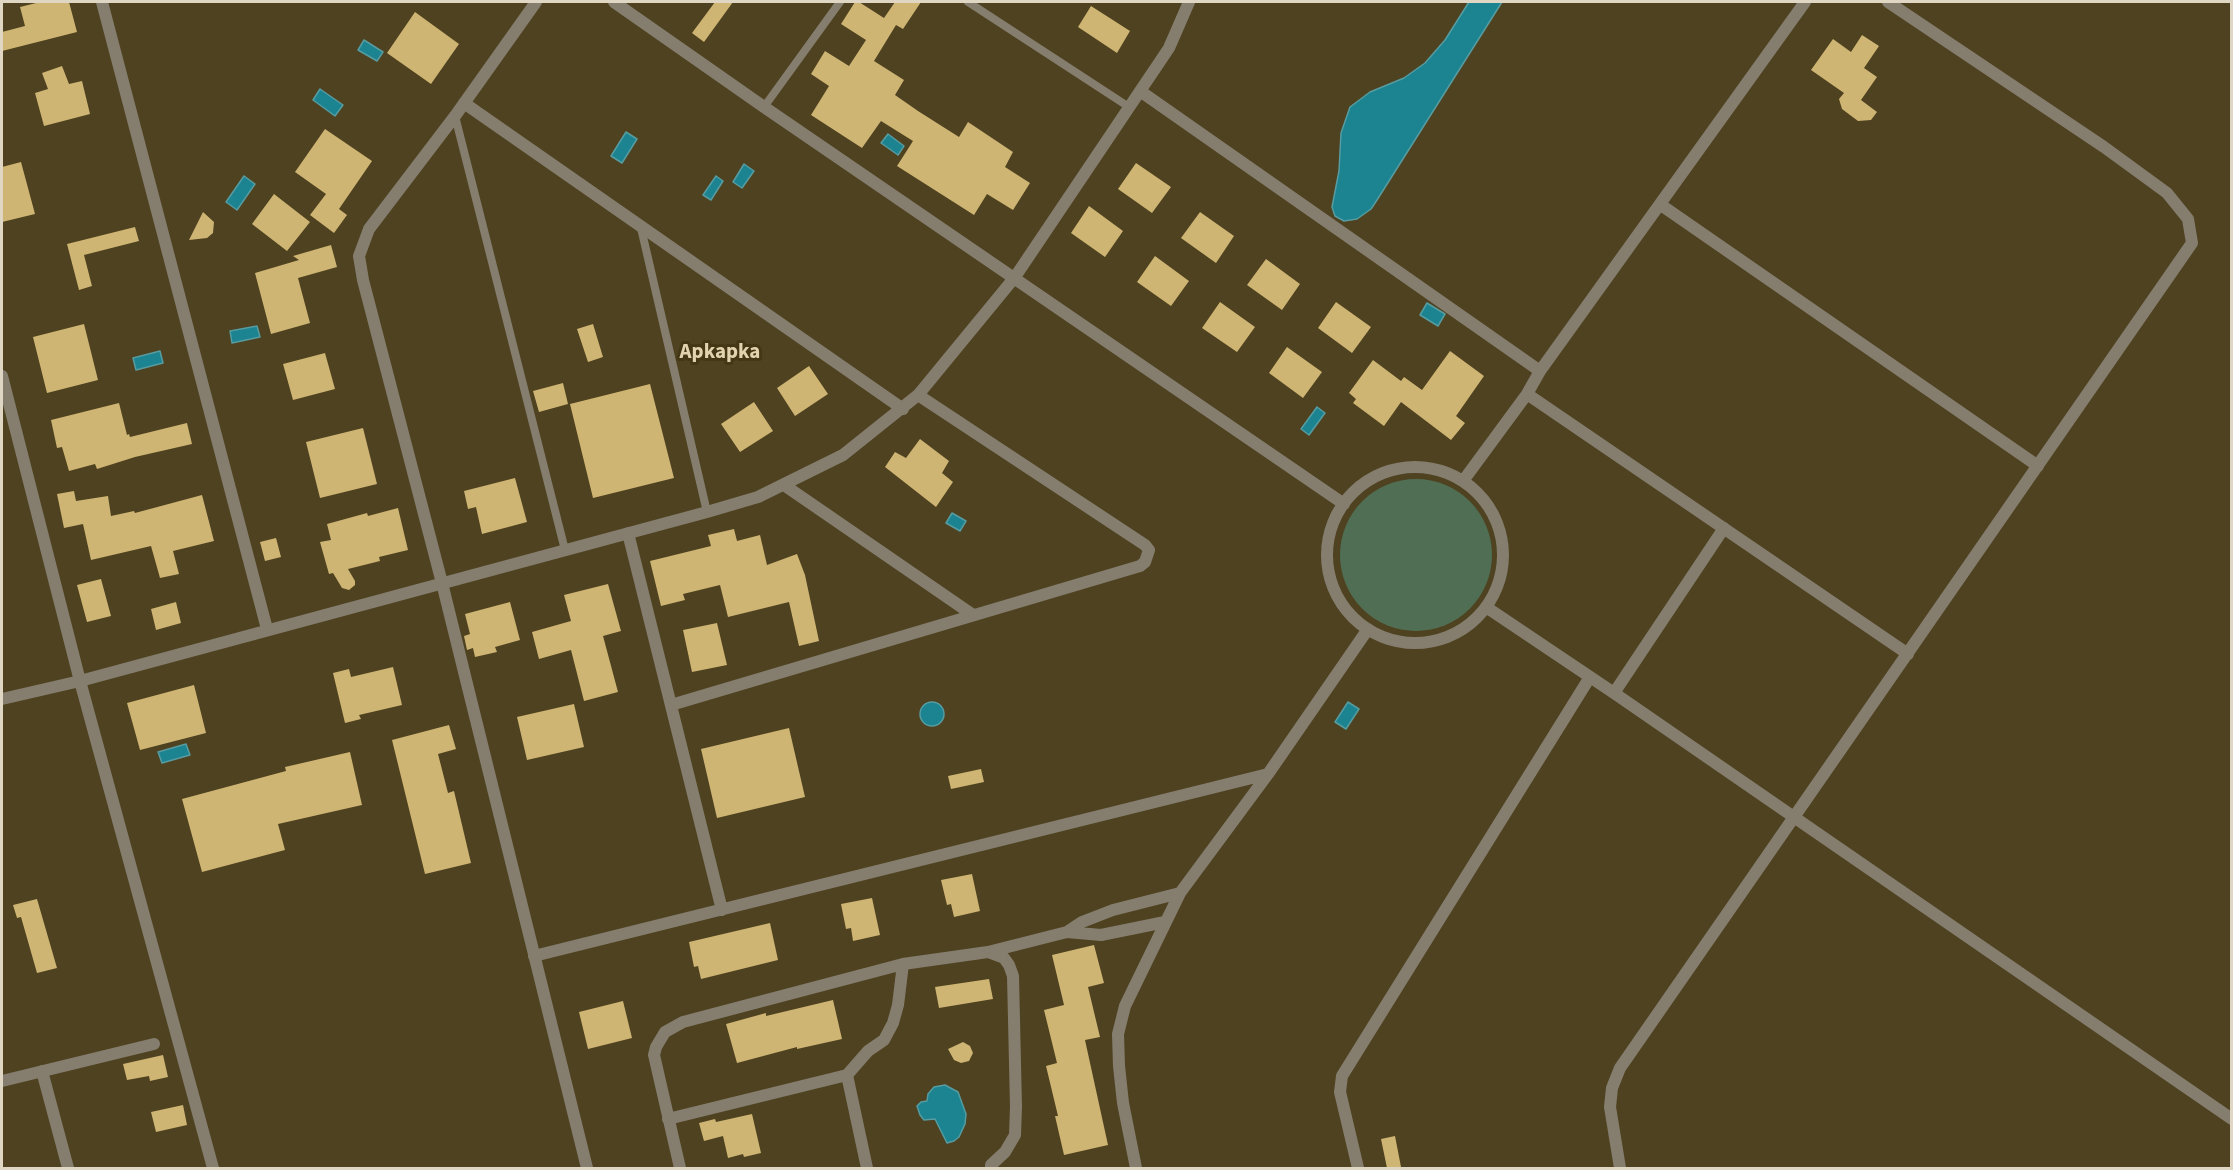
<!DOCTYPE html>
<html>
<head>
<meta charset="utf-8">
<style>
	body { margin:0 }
	#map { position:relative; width:2233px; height:1170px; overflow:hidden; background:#4f4220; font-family:"Source Sans 3",sans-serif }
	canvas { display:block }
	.frame { position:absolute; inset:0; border:3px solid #dfd7c4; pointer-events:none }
</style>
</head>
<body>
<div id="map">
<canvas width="2233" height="1170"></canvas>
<div class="frame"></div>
</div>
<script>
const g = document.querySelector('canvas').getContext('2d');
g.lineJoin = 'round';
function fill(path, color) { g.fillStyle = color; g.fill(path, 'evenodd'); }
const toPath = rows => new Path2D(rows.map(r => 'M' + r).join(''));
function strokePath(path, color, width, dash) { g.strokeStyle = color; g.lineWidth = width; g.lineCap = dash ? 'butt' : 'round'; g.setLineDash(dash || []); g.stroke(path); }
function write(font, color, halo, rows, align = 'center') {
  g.font = font + ' "Source Sans 3",sans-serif'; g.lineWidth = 6; g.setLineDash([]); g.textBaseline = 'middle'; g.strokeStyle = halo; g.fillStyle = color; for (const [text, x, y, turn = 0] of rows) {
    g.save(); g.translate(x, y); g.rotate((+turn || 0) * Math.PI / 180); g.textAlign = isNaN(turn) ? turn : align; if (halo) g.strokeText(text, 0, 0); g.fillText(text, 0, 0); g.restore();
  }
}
fill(toPath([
	'1340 555a76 76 0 1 1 152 0a76 76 0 1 1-152 0Z'
]), '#4f6e53');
const water = toPath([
	[1469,2,1502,2,1377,200,1371,209,1357,219,1344,221,1335,216,1332,207,1339,171,1341,133,1350,107,1370,92,1404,78,1425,63,1445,40,1469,2],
	[364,40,383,52,377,61,358,50,364,40],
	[320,89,343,105,335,116,313,100,320,89],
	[626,132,637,139,622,163,611,156,626,132],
	[888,134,904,146,898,155,881,143,888,134],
	[744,164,754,171,742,188,733,182,744,164],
	[244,176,255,184,237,210,226,202,244,176],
	[716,176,723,181,711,200,703,195,716,176],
	[1427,303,1445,314,1438,326,1420,315,1427,303],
	[257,326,260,337,232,343,230,331,257,326],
	[160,351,163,363,136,370,133,358,160,351],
	[1317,407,1325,413,1309,435,1301,429,1317,407],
	[952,513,966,521,960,531,946,523,952,513],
	[1348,702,1359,709,1346,729,1335,722,1348,702],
	'920 714a12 12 0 1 1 24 0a12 12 0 1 1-24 0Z',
	[186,744,190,755,162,763,158,752,186,744],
	[945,1085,958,1092,966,1114,965,1124,959,1137,954,1141,947,1143,935,1119,924,1120,920,1115,917,1106,921,1102,927,1101,928,1094,934,1087,945,1085]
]);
fill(water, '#1c8391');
strokePath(water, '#569ca0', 1.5);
fill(toPath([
	[40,2,69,2,77,32,2,51,2,32,25,26,20,7],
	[715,2,733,2,704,42,692,33],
	[855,2,859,2,884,18,895,2,921,2,903,29,896,25,874,61,904,80,895,95,918,111,959,137,968,122,1013,152,1005,167,1030,183,1013,210,987,194,974,215,897,166,913,141,881,121,862,148,811,115,829,86,811,74,825,51,849,66,866,40,841,24],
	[1091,6,1130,31,1117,53,1078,27],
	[415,12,459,44,431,84,387,53],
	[1862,35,1879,46,1864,68,1877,77,1861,100,1877,112,1871,120,1858,121,1842,109,1839,99,1844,93,1811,70,1833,39,1851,52],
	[62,66,69,84,82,81,90,114,44,126,35,93,48,89,42,73],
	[325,129,372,161,339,209,347,215,334,233,310,215,326,194,295,172],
	[21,162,35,214,2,222,2,167],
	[1136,163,1171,187,1152,213,1118,189],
	[274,194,310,222,287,251,252,224],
	[1089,206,1123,231,1105,257,1071,233],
	[203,212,214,222,213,233,207,238,189,240],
	[1200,212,1234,236,1216,263,1181,238],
	[135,227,139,241,84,255,92,286,79,290,67,244],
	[331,245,337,267,298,278,310,323,271,334,255,273,299,260,293,256],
	[1155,256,1189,281,1171,306,1137,282],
	[1266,259,1300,284,1282,310,1247,285],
	[1220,302,1255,327,1237,352,1202,328],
	[1336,302,1371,327,1352,353,1318,328],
	[84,324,98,380,47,393,33,337],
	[593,324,603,357,588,362,577,329],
	[1287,347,1322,372,1303,398,1269,373],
	[1450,351,1484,376,1456,416,1465,423,1451,440,1401,402,1384,426,1353,403,1356,399,1349,393,1373,360,1401,381,1404,377,1422,390],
	[325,353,335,389,293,400,283,364],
	[809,366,828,394,795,416,777,388],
	[563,383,568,404,539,412,533,391],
	[650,384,674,478,593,498,570,404],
	[754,402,773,431,740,452,721,424],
	[119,403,127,435,129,434,130,437,187,423,192,444,135,457,97,469,95,464,69,471,62,447,57,448,51,420],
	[363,428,377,484,320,498,306,442],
	[920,439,949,461,942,473,953,482,936,507,885,467,895,452,906,458],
	[515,478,527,522,482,534,476,507,468,509,464,491],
	[74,491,76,501,108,496,111,516,134,511,135,513,202,495,214,541,173,551,179,574,160,578,151,546,91,560,83,524,64,528,57,494],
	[398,508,408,550,379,557,380,561,348,569,355,581,355,585,349,590,342,588,333,573,329,574,320,542,331,540,327,524,367,513,368,516],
	[734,529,737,541,760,535,767,565,797,554,805,575,819,641,799,646,789,602,728,617,720,585,683,594,685,600,661,606,650,561,711,546,708,535],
	[276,538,281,557,265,561,260,542],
	[101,579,111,616,87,622,77,585],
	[608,584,621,631,603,636,618,692,584,701,571,650,539,659,532,632,571,621,564,595],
	[176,602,181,623,156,630,151,609],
	[510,602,520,640,495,647,497,652,475,657,473,648,467,650,464,636,470,634,465,614],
	[717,623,727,665,692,672,683,630],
	[393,667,402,705,359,715,361,719,345,723,333,673,349,669,351,677],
	[194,685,206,733,140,750,127,703],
	[574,704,584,747,527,760,517,717],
	[449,725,456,749,438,754,448,793,454,791,471,863,425,874,392,740],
	[789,728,805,797,717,818,701,749],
	[350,752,362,805,278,824,285,850,202,872,182,799,286,771,285,767],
	[981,769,984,782,951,789,948,776],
	[972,874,980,911,954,917,951,904,947,905,941,880],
	[872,898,880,935,853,941,851,928,846,929,841,904],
	[37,899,57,968,37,973,21,917,17,918,13,905],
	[770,923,778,960,701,979,698,966,694,967,689,942],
	[1094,945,1104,983,1088,987,1100,1037,1085,1040,1108,1145,1064,1155,1055,1116,1058,1116,1046,1066,1057,1063,1044,1010,1064,1005,1052,955],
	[989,979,993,999,939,1008,935,987],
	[833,1000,842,1039,797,1049,797,1047,737,1063,726,1024,766,1013,766,1016],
	[623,1001,632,1038,588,1049,579,1012],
	[963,1042,970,1046,973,1053,969,1061,961,1063,954,1060,948,1049],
	[163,1055,168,1077,150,1081,149,1076,127,1080,123,1064],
	[183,1105,187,1125,156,1132,151,1112],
	[752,1114,761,1153,744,1157,743,1154,728,1158,723,1136,704,1141,699,1123,715,1119,716,1122],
	[1395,1136,1401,1167,1387,1168,1381,1139]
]), '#cfb573');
strokePath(toPath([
	[968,2,1129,107],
	[764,107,840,2],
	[455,116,565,550],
	[641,228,707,512]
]), '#857e6f', 8);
strokePath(toPath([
	[102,2,267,629],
	[536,2,455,116,369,229,359,256,363,280,442,583,587,1168],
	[614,2,764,107,1344,504],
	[1140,91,1540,371],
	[464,103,903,409],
	[1661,205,2038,466],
	[2,376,80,681,213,1168],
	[1527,394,1908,654],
	'1327 555a88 88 0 1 1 176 0a88 88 0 1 1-176 0Z',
	[1463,481,1527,394,1540,371,1805,2],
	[784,485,973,615],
	[628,533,722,910],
	[1486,607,1614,693,2232,1119],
	[1614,693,1724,528],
	[2,699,80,681,707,512,758,497,843,455,918,395,1015,277,1169,48,1189,2],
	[671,705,1140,566,1145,562,1149,550,1145,545,918,395],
	[1067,932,1101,935,1165,922],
	[988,952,1004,958,1009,965,1013,976,1016,1107,1015,1135,1005,1152,991,1165,991,1168],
	[534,956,1268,774],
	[42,1071,68,1168],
	[847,1075,867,1168],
	[2,1081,154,1044],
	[668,1119,847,1075,868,1051,884,1040,893,1023,898,1005,903,964],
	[680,1168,654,1055,656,1047,665,1032,683,1022,903,964,988,952,1067,932,1082,922,1113,910,1180,893],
	[1136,1168,1123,1103,1119,1066,1118,1034,1125,1006,1180,893,1268,774,1368,629],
	[1358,1168,1340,1092,1342,1076,1590,677],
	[1620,1168,1610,1107,1612,1088,1620,1068,2192,243,2188,219,2167,193,2104,147,1888,2]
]), '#857e6f', 12);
write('bold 21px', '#e2d2ad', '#443716', [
	["Apkapka",720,353]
]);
</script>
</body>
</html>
